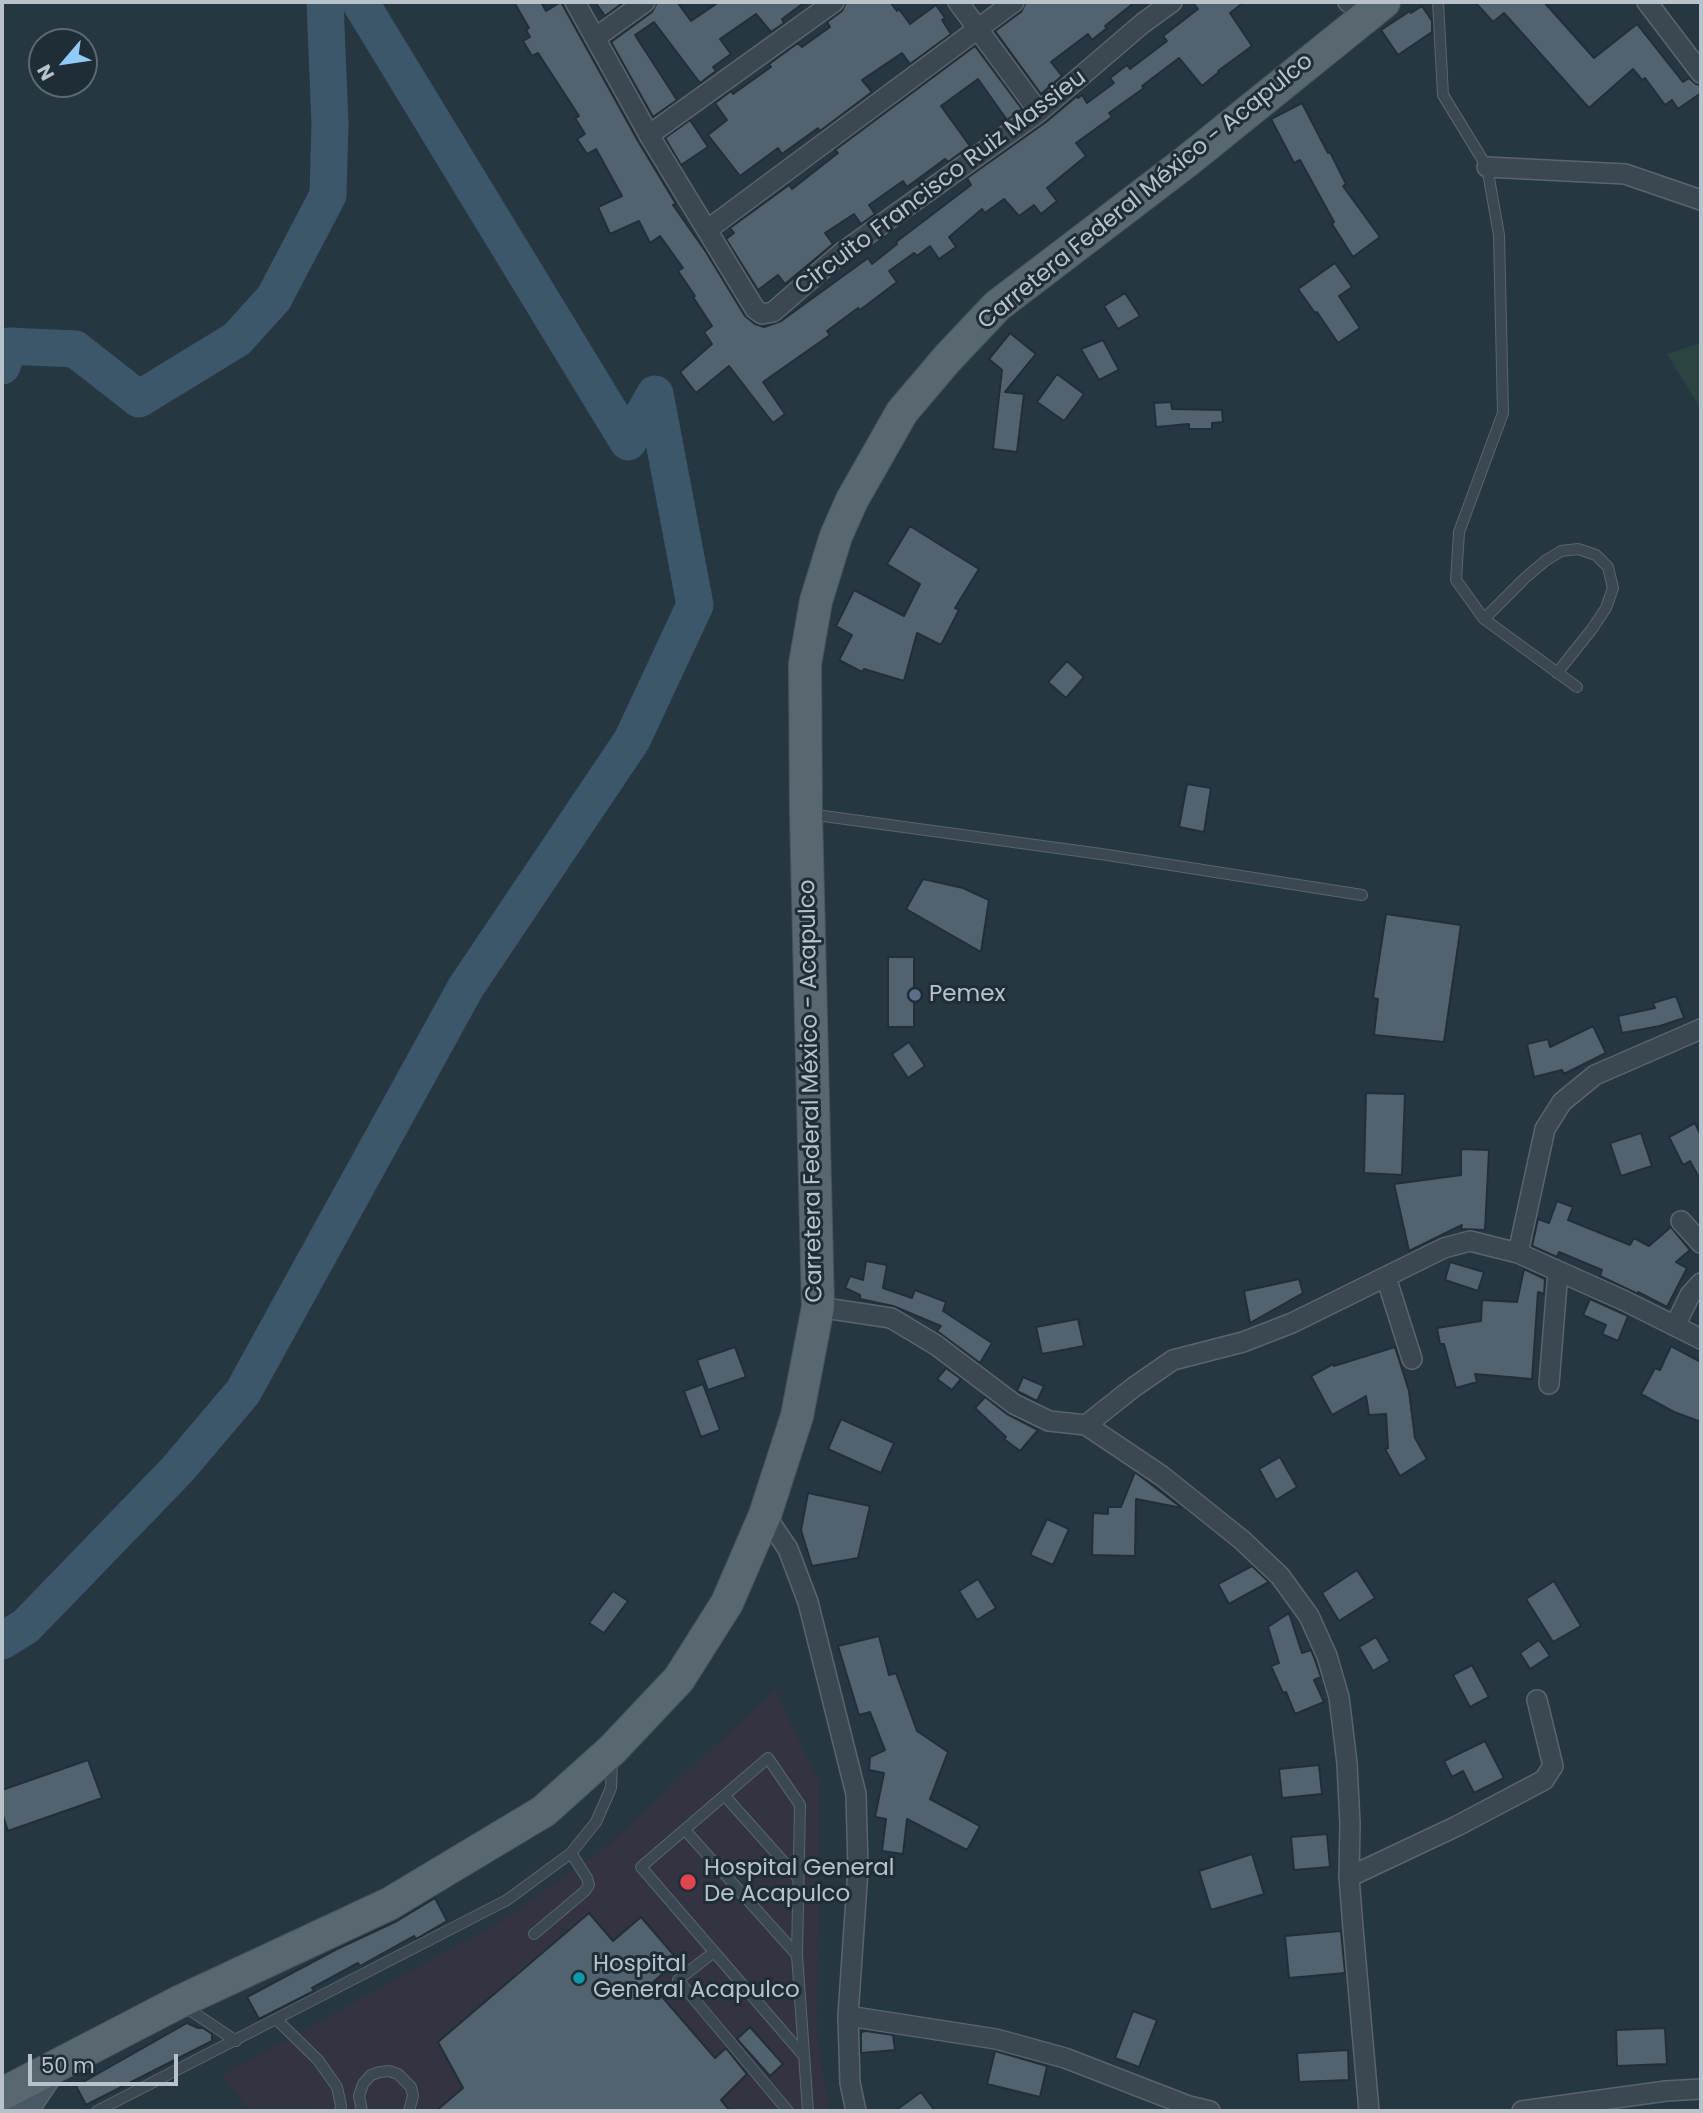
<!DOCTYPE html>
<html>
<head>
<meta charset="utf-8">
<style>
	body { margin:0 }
	#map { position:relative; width:1703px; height:2113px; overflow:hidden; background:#273741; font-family:Poppins,sans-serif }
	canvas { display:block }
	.frame { position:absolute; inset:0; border:4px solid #b8c2cb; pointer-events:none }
	.north { position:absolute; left:28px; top:28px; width:70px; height:70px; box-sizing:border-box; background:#1f2d36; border:2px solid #5c6972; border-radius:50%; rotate:241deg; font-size:19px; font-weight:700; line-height:28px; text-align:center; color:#b8c2cb }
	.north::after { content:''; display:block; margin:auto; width:24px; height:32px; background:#91caf7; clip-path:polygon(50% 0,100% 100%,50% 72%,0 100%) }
	.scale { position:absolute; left:28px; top:2054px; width:150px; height:32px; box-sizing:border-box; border:4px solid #b8c2cb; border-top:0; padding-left:9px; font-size:21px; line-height:24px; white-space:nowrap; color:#b8c2cb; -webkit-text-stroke:5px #1f2d36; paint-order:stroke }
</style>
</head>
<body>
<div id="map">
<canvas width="1703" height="2113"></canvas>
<div class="frame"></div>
<div class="north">N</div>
<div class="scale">50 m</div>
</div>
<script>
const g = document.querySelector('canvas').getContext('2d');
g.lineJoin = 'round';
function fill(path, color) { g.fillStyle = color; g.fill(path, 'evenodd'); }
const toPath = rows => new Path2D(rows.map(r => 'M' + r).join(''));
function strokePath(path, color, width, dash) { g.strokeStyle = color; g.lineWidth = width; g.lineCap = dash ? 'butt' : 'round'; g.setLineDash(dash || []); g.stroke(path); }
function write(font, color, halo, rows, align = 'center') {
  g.font = font + ' Poppins,sans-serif'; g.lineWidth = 6; g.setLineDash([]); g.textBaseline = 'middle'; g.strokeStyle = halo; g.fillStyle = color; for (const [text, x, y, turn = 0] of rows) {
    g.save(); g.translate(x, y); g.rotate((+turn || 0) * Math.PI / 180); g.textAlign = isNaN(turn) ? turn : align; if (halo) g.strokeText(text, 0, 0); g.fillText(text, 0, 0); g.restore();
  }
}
fill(toPath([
	[775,1690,819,1782,817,2037,829,2111,251,2111,221,2076,508,1917,606,1847]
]), '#333342');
fill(toPath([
	[1701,343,1701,409,1667,354]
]), '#2a4442');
strokePath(toPath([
	[2,366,9,346,75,349,139,399,237,339,274,298,328,195,330,124,325,2],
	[2,1641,26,1626,177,1470,243,1392,466,987,632,740,695,605,655,394,628,442,360,2]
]), '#3d576a', 37);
const building = toPath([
	[514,2,541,2,546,11,561,2,638,141,676,204,673,205,706,252,745,316,755,324,764,327,781,321,868,258,872,264,897,244,896,242,971,185,967,178,1046,122,1077,96,1078,98,1082,95,1087,103,1114,83,1110,78,1127,65,1130,69,1167,41,1163,36,1198,9,1192,2,1244,2,1230,13,1252,46,1218,71,1219,72,1202,86,1179,58,1142,86,1144,88,1109,113,1112,117,1076,143,1086,156,1047,188,1057,201,1041,214,1034,205,1019,216,1004,199,985,213,982,209,949,237,956,247,939,259,930,246,917,256,914,253,889,271,897,282,860,310,858,308,827,331,830,335,763,382,785,414,773,423,729,366,696,393,680,372,712,344,704,332,712,326,693,297,695,296,678,271,683,268,660,236,650,243,639,221,610,234,598,207,622,196,596,149,587,154,577,139,585,134,575,118,579,116,538,53,532,56,523,41,530,37,526,30,529,28,514,2],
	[595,2,624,2,605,16,595,2],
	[657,2,677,2,691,21,719,2,805,2,782,19,784,23,771,32,756,14,720,39,731,54,713,67,716,71,700,83,654,22,635,35,677,100,653,117,611,42,652,12,657,2],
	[846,2,890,2,897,11,899,9,910,24,936,5,945,18,942,20,951,34,910,64,902,53,862,80,872,92,820,131,818,128,782,154,778,148,740,176,708,135,727,120,715,103,731,91,733,94,771,67,769,64,798,43,802,47,830,27,827,22,842,11,846,2],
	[1026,2,1135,2,1105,26,1107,28,1092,40,1088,34,1051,62,1062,76,1041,94,995,31,1021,12,1026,2],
	[1475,2,1544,2,1594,58,1637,24,1683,82,1689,78,1696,84,1701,85,1701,93,1678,109,1672,100,1665,105,1645,78,1642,80,1633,69,1589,108,1504,13,1493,22,1475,2],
	[1422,6,1432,21,1432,32,1398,55,1381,30,1410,11,1411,13,1422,6],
	[975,46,1022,109,1007,120,978,79,941,106,970,146,948,162,945,159,907,187,903,181,869,205,875,214,861,224,854,214,825,233,833,244,785,284,778,275,758,290,726,239,734,233,730,228,789,185,792,189,838,153,835,150,975,46],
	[1302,103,1328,153,1330,152,1346,184,1343,186,1380,237,1353,257,1332,224,1334,222,1300,160,1294,163,1271,119,1302,103],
	[690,120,708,147,681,165,665,138,690,120],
	[1335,263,1352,287,1339,296,1360,328,1338,343,1317,312,1315,313,1298,289,1335,263],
	[1125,293,1140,316,1118,329,1104,306,1125,293],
	[1010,333,1036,354,1005,392,1024,394,1017,452,993,449,1002,370,989,359,1010,333],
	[1103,340,1119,370,1099,380,1081,349,1103,340],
	[1057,374,1084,394,1064,421,1037,402,1057,374],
	[1171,402,1172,409,1222,410,1223,422,1212,423,1212,429,1189,429,1189,424,1156,427,1154,403,1171,402],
	[910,526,979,569,955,608,959,610,941,645,917,633,904,681,864,669,862,672,839,660,852,635,836,626,854,590,904,616,920,584,887,564,910,526],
	[1067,661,1084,677,1066,698,1048,682,1067,661],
	[1187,784,1211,788,1204,832,1179,827,1187,784],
	[923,879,963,888,989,900,981,952,906,909,923,879],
	[1386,914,1461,925,1444,1042,1374,1035,1378,999,1373,998,1386,914],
	[888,957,914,957,914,1027,888,1027,888,957],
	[1676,996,1684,1018,1660,1026,1622,1033,1618,1016,1655,1008,1653,1003,1676,996],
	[1593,1026,1606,1053,1564,1074,1562,1070,1534,1077,1527,1044,1548,1039,1550,1047,1593,1026],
	[909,1042,925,1066,908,1078,892,1054,909,1042],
	[1366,1093,1405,1094,1402,1175,1364,1173,1366,1093],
	[1695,1123,1701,1136,1701,1181,1690,1161,1683,1165,1669,1137,1695,1123],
	[1641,1133,1652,1166,1621,1176,1610,1143,1641,1133],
	[1461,1149,1489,1150,1485,1230,1461,1229,1462,1225,1409,1251,1394,1184,1461,1175,1461,1149],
	[1557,1201,1573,1207,1568,1220,1630,1245,1634,1238,1649,1246,1671,1227,1690,1250,1676,1262,1687,1268,1667,1307,1638,1292,1638,1294,1600,1276,1602,1270,1559,1252,1557,1257,1532,1246,1538,1219,1549,1223,1557,1201],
	[866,1261,887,1265,883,1288,912,1298,915,1290,946,1302,943,1311,992,1343,980,1363,937,1331,941,1326,893,1306,860,1299,860,1295,845,1288,850,1276,863,1280,866,1261],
	[1450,1262,1484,1272,1478,1291,1445,1280,1450,1262],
	[1524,1269,1545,1279,1544,1294,1538,1292,1532,1379,1475,1374,1477,1382,1456,1388,1444,1344,1440,1344,1437,1328,1481,1321,1482,1300,1517,1302,1524,1269],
	[1299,1279,1303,1293,1250,1323,1244,1291,1299,1279],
	[1590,1299,1628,1316,1618,1341,1602,1334,1606,1325,1583,1315,1590,1299],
	[1078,1319,1084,1346,1042,1354,1036,1327,1078,1319],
	[1671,1346,1701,1362,1701,1422,1674,1412,1641,1394,1655,1368,1660,1370,1671,1346],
	[735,1347,746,1377,708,1390,697,1360,735,1347],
	[1395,1347,1409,1391,1415,1438,1427,1459,1400,1476,1385,1449,1388,1448,1386,1414,1369,1415,1366,1396,1332,1415,1311,1376,1333,1364,1334,1366,1395,1347],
	[946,1368,961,1379,952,1390,937,1379,946,1368],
	[1023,1377,1044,1386,1037,1401,1017,1391,1023,1377],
	[703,1384,720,1430,701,1437,684,1391,703,1384],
	[985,1397,1007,1414,1038,1430,1020,1451,1004,1439,1006,1437,975,1408,985,1397],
	[841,1419,894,1443,881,1473,828,1449,841,1419],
	[1280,1457,1297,1487,1276,1500,1259,1469,1280,1457],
	[1135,1472,1182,1508,1136,1499,1135,1556,1092,1555,1093,1513,1108,1514,1108,1507,1121,1507,1135,1472],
	[808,1493,870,1506,858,1558,812,1566,801,1530,808,1493],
	[1047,1519,1069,1529,1053,1565,1030,1555,1047,1519],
	[1252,1566,1269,1582,1229,1604,1218,1584,1252,1566],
	[1357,1570,1375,1598,1339,1621,1322,1593,1357,1570],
	[978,1579,996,1608,977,1620,959,1591,978,1579],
	[1554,1581,1581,1626,1553,1642,1526,1599,1554,1581],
	[613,1591,628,1601,604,1633,589,1623,613,1591],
	[1289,1613,1302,1653,1311,1650,1315,1660,1321,1677,1314,1680,1324,1702,1295,1714,1286,1692,1283,1693,1271,1666,1279,1663,1268,1627,1289,1613],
	[879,1636,889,1675,896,1673,917,1731,948,1752,930,1799,980,1826,967,1850,907,1819,903,1854,882,1851,886,1819,875,1817,884,1773,869,1770,870,1757,885,1750,870,1712,859,1715,838,1646,879,1636],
	[1376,1637,1390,1661,1373,1671,1359,1647,1376,1637],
	[1539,1640,1550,1656,1530,1669,1520,1653,1539,1640],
	[1472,1665,1489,1697,1470,1707,1453,1675,1472,1665],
	[1485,1741,1504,1778,1474,1793,1463,1771,1452,1777,1444,1761,1485,1741],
	[88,1760,102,1798,8,1831,2,1813,2,1790,88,1760],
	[1319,1765,1322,1794,1282,1798,1279,1769,1319,1765],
	[1327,1834,1330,1867,1294,1870,1291,1837,1327,1834],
	[1252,1854,1264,1894,1211,1910,1199,1871,1252,1854],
	[435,1898,447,1921,416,1939,414,1936,360,1966,358,1963,312,1988,314,1991,259,2019,247,1997,337,1949,397,1921,435,1898],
	[589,1913,613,1941,641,1917,678,1960,651,1984,715,2058,726,2048,747,2074,721,2100,730,2111,436,2111,463,2088,438,2042,589,1913],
	[1341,1931,1345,1973,1289,1978,1285,1936,1341,1931],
	[1133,2011,1157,2020,1139,2067,1115,2058,1133,2011],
	[187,2023,198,2028,203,2028,212,2034,212,2041,86,2105,76,2086,187,2023],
	[750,2027,783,2064,770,2076,737,2039,750,2027],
	[1665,2028,1667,2064,1617,2066,1616,2030,1665,2028],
	[866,2031,893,2035,895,2050,861,2053,861,2032,866,2031],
	[1348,2050,1349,2080,1299,2082,1297,2053,1348,2050],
	[995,2051,1047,2066,1040,2097,987,2084,995,2051],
	[921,2092,935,2111,895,2111,921,2092]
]);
fill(building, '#52626e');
strokePath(building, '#212f38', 2);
const lane = toPath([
	[1438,2,1443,95,1487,167,1499,235,1503,413,1459,532,1456,580,1484,619,1577,687],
	[1484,619,1525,578,1545,561,1561,551,1578,549,1596,555,1608,567,1613,588,1606,608,1592,629,1557,673],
	[809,814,1101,854,1362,895],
	[725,1796,798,1878],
	[685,1830,797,1955],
	[534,1934,585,1891,589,1885,587,1878,571,1853],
	[714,1952,678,1980,788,2111],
	[184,2006,236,2041],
	[276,2019,318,2060,337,2087,341,2106,340,2111],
	[803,2055,641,1867,768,1758,800,1805,797,1955,808,2111],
	[97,2111,507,1900,571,1853,596,1822,611,1788,612,1761],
	[362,2111,359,2096,363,2084,371,2075,380,2072,389,2071,398,2074,411,2087,413,2096,409,2111]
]);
const street = toPath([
	[575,2,649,135,755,309,762,314,773,312,840,254,1039,112,1143,23,1172,2],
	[958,2,1039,112],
	[1348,2,1367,13],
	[1647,2,1701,73],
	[595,38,645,2],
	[649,135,834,2],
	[1487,167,1625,174,1701,200],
	[707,230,1014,2],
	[1681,1221,1701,1243],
	[1518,1253,1545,1129,1562,1102,1595,1075,1701,1029],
	[1386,1277,1412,1359],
	[818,1307,891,1318,936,1345,1014,1404,1049,1421,1086,1425,1162,1476,1242,1540,1280,1576,1309,1616,1327,1656,1339,1697,1347,1763,1350,1824,1349,1877,1353,1928,1369,2111],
	[1675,1326,1690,1295,1701,1283],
	[1549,1384,1558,1271],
	[1086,1425,1134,1387,1173,1360,1243,1342,1292,1323,1444,1248,1470,1241,1518,1253,1623,1300,1701,1339],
	[765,1515,788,1549,808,1602,856,1794,858,1869,848,2016,850,2083,856,2111],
	[1349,1877,1457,1826,1544,1780,1553,1766,1537,1700],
	[848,2016,996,2039,1065,2058,1189,2106,1210,2111],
	[1522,2111,1666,2091,1701,2089]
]);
const secondary = toPath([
	[23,2111,52,2068]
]);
const primary = toPath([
	[2,2094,179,2002,389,1904,544,1811,612,1750,679,1679,727,1603,765,1515,797,1416,818,1307,806,814,805,664,816,601,836,536,852,500,902,412,947,359,997,306,1187,161,1384,2]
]);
strokePath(lane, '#59656e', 12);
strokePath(street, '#59656e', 22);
strokePath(secondary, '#59656e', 31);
strokePath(primary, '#48545d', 34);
strokePath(lane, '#3b4851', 10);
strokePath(street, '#3b4851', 19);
strokePath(secondary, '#495864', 28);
strokePath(primary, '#596771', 32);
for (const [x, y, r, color] of [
	[915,995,7,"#5c6f8a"],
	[688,1882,9,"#e0444e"],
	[579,1978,7,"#0f9aa8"]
]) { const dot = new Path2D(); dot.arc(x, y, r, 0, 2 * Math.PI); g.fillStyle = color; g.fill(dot); strokePath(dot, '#1f2d36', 2.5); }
write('23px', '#b8c2cb', '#1f2d36', [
	["Circuito Francisco Ruiz Massieu",941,183,-37],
	["Carretera Federal México - Acapulco",1146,192,-39],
	["Carretera Federal México - Acapulco",812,1091,-91]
]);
write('23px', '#b8c2cb', '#1f2d36', [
	["Pemex",929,995],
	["Hospital General",704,1869],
	["De Acapulco",704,1895],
	["Hospital",593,1965],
	["General Acapulco",593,1991]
], 'left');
</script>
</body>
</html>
